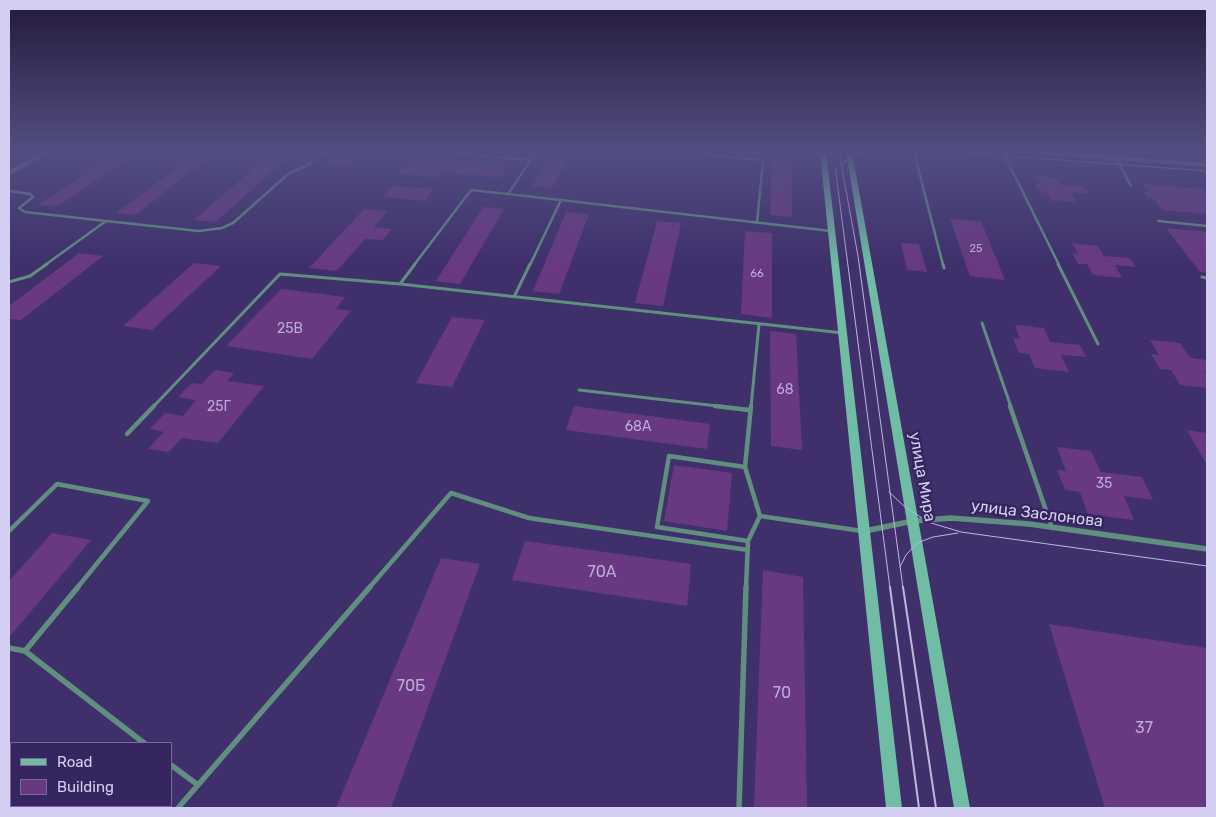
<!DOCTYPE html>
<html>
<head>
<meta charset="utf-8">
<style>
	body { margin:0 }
	#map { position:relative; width:1216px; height:817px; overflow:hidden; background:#3f306b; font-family:Rubik,sans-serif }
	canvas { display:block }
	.frame { position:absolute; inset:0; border:10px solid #d4cff2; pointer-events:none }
	.legend { position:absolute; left:10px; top:742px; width:162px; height:65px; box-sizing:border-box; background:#35265f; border:1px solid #756a9a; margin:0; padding:6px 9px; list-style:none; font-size:15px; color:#d4cff2 }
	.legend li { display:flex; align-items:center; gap:10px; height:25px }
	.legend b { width:25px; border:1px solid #756a9a }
</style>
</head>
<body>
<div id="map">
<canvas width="1216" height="817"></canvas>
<div class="frame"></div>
<ul class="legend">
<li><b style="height:6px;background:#70bca5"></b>Road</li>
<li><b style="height:14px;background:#683980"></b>Building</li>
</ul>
</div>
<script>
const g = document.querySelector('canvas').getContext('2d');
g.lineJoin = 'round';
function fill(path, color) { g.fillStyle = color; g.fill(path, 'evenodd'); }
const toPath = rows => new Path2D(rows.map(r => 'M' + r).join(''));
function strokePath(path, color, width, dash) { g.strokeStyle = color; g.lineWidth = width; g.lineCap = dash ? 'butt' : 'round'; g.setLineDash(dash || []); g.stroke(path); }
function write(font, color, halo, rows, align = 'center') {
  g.font = font + ' Rubik,sans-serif'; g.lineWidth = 5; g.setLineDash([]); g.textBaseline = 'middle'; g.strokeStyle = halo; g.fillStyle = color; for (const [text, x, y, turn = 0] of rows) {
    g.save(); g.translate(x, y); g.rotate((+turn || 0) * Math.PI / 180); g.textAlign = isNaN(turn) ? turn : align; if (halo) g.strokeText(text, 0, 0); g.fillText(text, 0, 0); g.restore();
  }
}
fill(toPath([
	[119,152,139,152,58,206,38,205],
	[340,152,360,152,346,166,327,165],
	[551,152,571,152,552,188,532,186],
	[728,152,781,152,781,157,728,153],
	[195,154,212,155,135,215,116,213],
	[412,157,453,160,451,162,507,166,501,177,443,173,440,177,398,174],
	[772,158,791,160,792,217,770,215],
	[265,159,284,160,216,222,194,220],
	[1035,176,1057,178,1062,185,1084,187,1089,194,1070,192,1076,202,1051,200,1046,192,1039,191,1034,183,1040,184],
	[1143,184,1203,189,1207,195,1207,214,1162,210,1154,199,1148,198,1144,192,1149,192],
	[392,186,434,189,425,201,383,197],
	[483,207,504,209,460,284,436,281],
	[364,209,388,211,374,227,392,229,383,240,365,239,337,271,309,268],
	[566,212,589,214,559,294,533,291],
	[950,219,981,221,1005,280,970,276],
	[657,221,681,223,663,306,635,303],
	[1166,228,1207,232,1207,273,1200,272],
	[745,231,772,233,772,318,741,314],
	[901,243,919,244,927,272,907,270],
	[1072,243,1098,246,1104,256,1130,258,1136,267,1115,265,1122,278,1093,275,1087,264,1078,264,1072,253,1078,254],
	[79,253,103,256,21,320,9,319,9,306],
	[194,263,221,266,152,330,123,326],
	[281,289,345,297,336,309,351,311,312,359,226,346],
	[452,317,485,320,452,387,416,383],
	[1015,325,1044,328,1050,342,1080,345,1086,357,1061,355,1069,372,1035,368,1029,354,1019,353,1013,338,1020,339],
	[770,331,796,334,802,450,771,446],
	[1150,340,1180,343,1190,358,1207,360,1207,372,1204,371,1207,376,1207,388,1180,385,1171,370,1160,369,1151,354,1159,355],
	[215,370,234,373,227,381,264,386,218,443,182,438,169,452,148,449,164,432,150,429,165,413,183,416,196,400,178,397,192,383,202,384],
	[574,406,710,424,707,449,566,430],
	[1187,430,1207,433,1207,465],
	[1057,447,1091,451,1101,472,1142,477,1153,500,1124,496,1134,520,1088,514,1080,492,1065,490,1057,470,1066,471],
	[674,465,732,473,727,531,664,521],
	[52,533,91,540,11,635,9,634,9,581],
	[525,541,691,564,687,606,512,580],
	[441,558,480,564,391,808,336,808],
	[763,570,803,577,807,808,754,808],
	[1049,624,1207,648,1207,808,1105,808]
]), '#683980');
strokePath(toPath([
	[536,152,508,194,831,231],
	[707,152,706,155,763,160,757,223],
	[914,152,943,265],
	[1003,152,1059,265],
	[457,154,531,160],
	[1116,158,1131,186],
	[9,191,30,194,33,197,19,208,25,212,106,221,45,265],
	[106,221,199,231,222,228,233,223,288,174,306,166,325,152],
	[1158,221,1207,226],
	[414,265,471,190,508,194],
	[530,265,561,200]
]), '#608f80', 2.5);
strokePath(toPath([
	[943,264,944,268],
	[1058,264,1098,344],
	[1202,277,1207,278],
	[9,282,30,276,47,264],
	[400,284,415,264],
	[514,297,530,264],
	[982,323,1011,407],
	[579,390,726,407],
	[153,407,280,274,400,284,843,333],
	[751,407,759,324]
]), '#608f80', 3);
strokePath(toPath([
	[715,406,749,410],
	[1010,406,1052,528],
	[127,434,154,406],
	[745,467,669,456,657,527,748,541],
	[760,516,862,531],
	[9,531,57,484,148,501,77,588],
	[369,588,451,493,529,518,748,550],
	[746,588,748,541,760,516,745,467,751,406]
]), '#608f80', 4.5);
strokePath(toPath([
	[9,648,25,651,144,743],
	[25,651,78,587],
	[171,765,198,785],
	[178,808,370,587],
	[739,808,746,587]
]), '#608f80', 5.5);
strokePath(toPath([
	[1037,152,1207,165],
	[1205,152,1207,154],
	[9,173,46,152]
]), '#608f80', 4);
strokePath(toPath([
	[865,531,913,521,951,518,1029,524,1207,549]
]), '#608f80', 5.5);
fill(toPath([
	[820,152,826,152,902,808,886,808,820,152],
	[846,152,852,152,970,808,954,808,846,152]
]), '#70bca5');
strokePath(toPath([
	[839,152,858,256,903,588],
	[951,152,1207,171],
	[835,166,890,588],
	[842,166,845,161,865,152],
	[889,492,904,506,928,522,961,532,1207,566],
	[900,567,906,555,917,543,933,537,958,533]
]), '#bdb7dd', 1);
strokePath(toPath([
	[890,587,919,808],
	[903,587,936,808]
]), '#bdb7dd', 2);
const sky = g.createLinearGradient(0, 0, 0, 266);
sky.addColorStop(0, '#231a3b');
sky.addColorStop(0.57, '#524e82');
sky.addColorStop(1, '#524e8200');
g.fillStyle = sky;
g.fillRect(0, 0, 1216, 266);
write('11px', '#b9aad6', null, [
	["25",976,249],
	["66",757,274]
]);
write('14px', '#b9aad6', null, [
	["25В",290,329],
	["68",785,390],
	["25Г",219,407],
	["68А",638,427],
	["35",1104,484]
]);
write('16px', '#d4cff2', '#35265f', [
	["улица Мира",922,477,80],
	["улица Заслонова",1037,514,7]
]);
write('16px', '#b9aad6', null, [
	["70А",602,572],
	["70Б",411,686],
	["70",782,693],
	["37",1144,728]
]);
</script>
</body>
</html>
